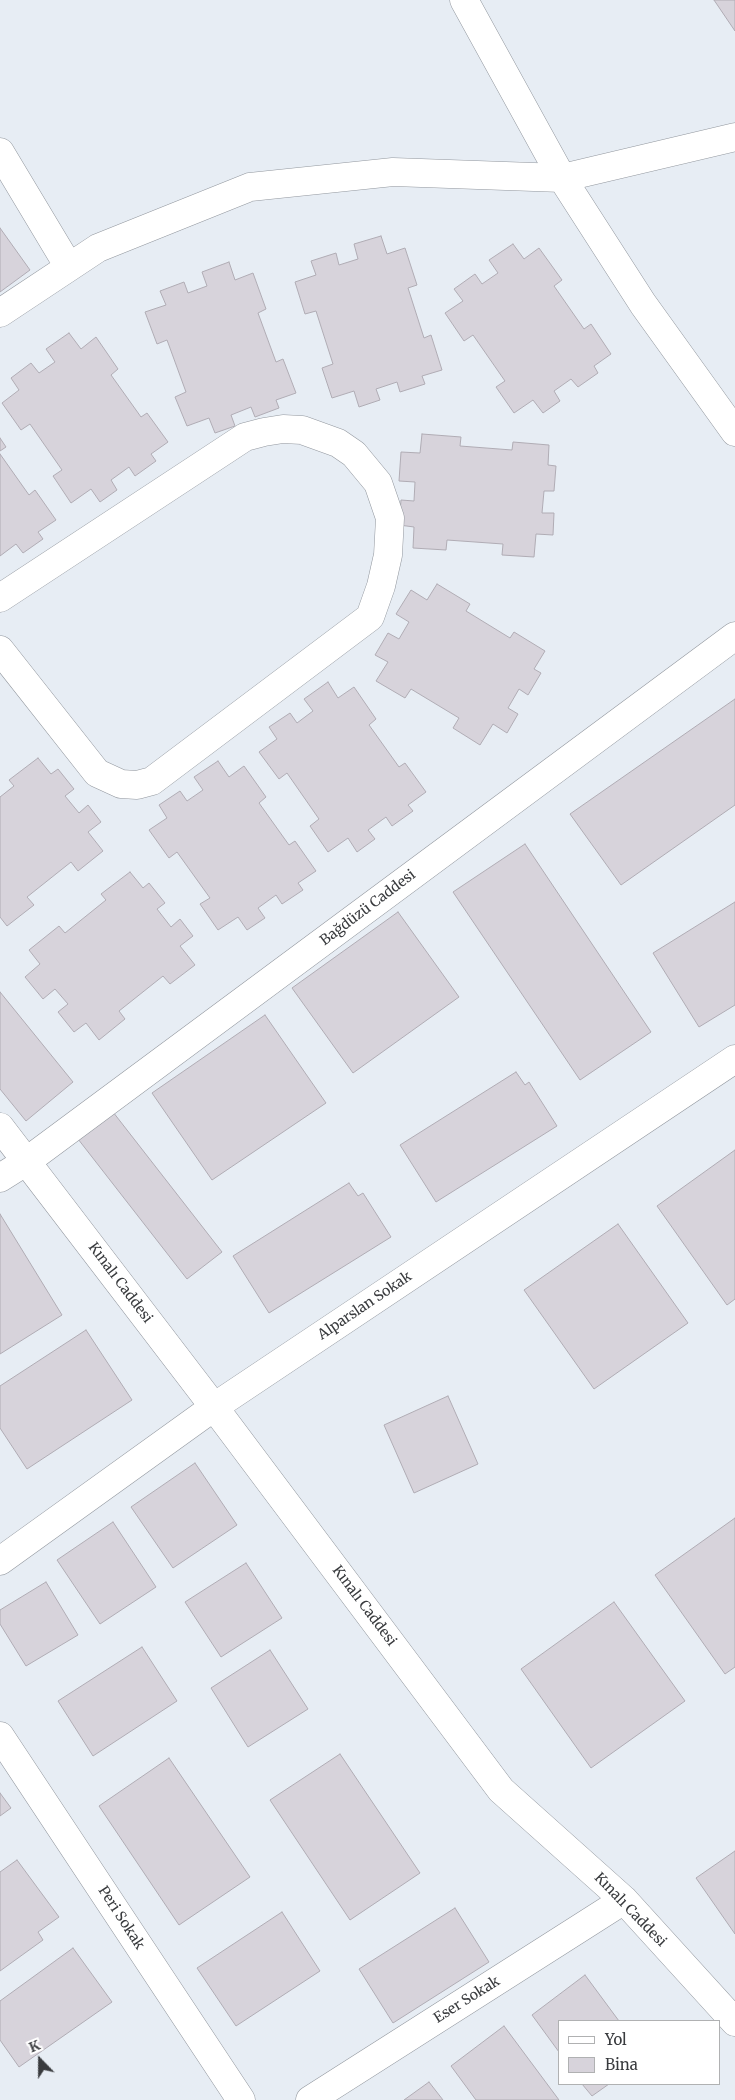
<!DOCTYPE html>
<html>
<head>
<meta charset="utf-8">
<style>
	body { margin:0 }
	#map { position:relative; width:735px; height:2100px; overflow:hidden; background:#e7edf4; font-family:Merriweather,serif }
	canvas { display:block }
	.legend { position:absolute; left:558px; top:2020px; width:162px; height:65px; box-sizing:border-box; background:#fff; border:1px solid #b0b1b2; margin:0; padding:6px 9px; list-style:none; font-size:15px; color:#393b3e }
	.legend li { display:flex; align-items:center; gap:10px; height:25px }
	.legend b { width:25px; border:1px solid #b0b1b2 }
	.north { position:absolute; left:15px; top:2035px; width:50px; height:50px; -webkit-text-stroke:4px #fff; paint-order:stroke; rotate:338deg; font-size:14px; font-weight:700; line-height:20px; text-align:center; color:#393b3e }
	.north::after { content:''; display:block; margin:auto; width:18px; height:22px; background:#393b3e; clip-path:polygon(50% 0,100% 100%,50% 72%,0 100%) }
</style>
</head>
<body>
<div id="map">
<canvas width="735" height="2100"></canvas>
<ul class="legend">
<li><b style="height:6px;background:#fff"></b>Yol</li>
<li><b style="height:14px;background:#d7d3db"></b>Bina</li>
</ul>
<div class="north">K</div>
</div>
<script>
const g = document.querySelector('canvas').getContext('2d');
g.lineJoin = 'round';
function fill(path, color) { g.fillStyle = color; g.fill(path, 'evenodd'); }
const toPath = rows => new Path2D(rows.map(r => 'M' + r).join(''));
function strokePath(path, color, width, dash) { g.strokeStyle = color; g.lineWidth = width; g.lineCap = dash ? 'butt' : 'round'; g.setLineDash(dash || []); g.stroke(path); }
function write(font, color, halo, rows, align = 'center') {
  g.font = font + ' Merriweather,serif'; g.lineWidth = 4; g.setLineDash([]); g.textBaseline = 'middle'; g.strokeStyle = halo; g.fillStyle = color; for (const [text, x, y, turn = 0] of rows) {
    g.save(); g.translate(x, y); g.rotate((+turn || 0) * Math.PI / 180); g.textAlign = isNaN(turn) ? turn : align; if (halo) g.strokeText(text, 0, 0); g.fillText(text, 0, 0); g.restore();
  }
}
const building = toPath([
	[714,0,735,0,735,31,714,0],
	[0,228,30,270,0,292,0,228],
	[381,236,387,254,405,248,417,285,408,288,424,338,431,335,442,370,422,376,425,384,400,392,397,382,376,389,380,400,359,407,354,391,332,398,322,368,333,364,316,311,305,314,295,282,316,275,311,261,336,253,339,265,358,259,354,244,381,236],
	[513,244,524,259,539,248,562,280,554,286,584,329,591,324,611,354,594,366,598,373,578,387,571,379,554,391,560,401,543,413,533,400,514,413,496,387,505,381,473,335,464,341,445,313,463,301,454,289,475,274,482,284,498,273,489,260,513,244],
	[229,262,235,280,253,273,266,309,258,313,276,362,283,359,296,393,276,400,279,408,255,417,251,407,231,415,235,426,215,433,209,418,187,426,175,397,186,392,167,340,157,344,145,312,166,305,160,291,184,282,188,293,207,286,202,272,229,262],
	[69,333,81,349,96,337,118,369,111,375,141,417,147,413,168,442,151,454,156,461,135,476,129,467,111,480,117,490,100,502,91,489,71,503,53,476,62,470,30,424,21,430,2,403,19,390,11,378,31,363,39,373,55,362,46,349,69,333],
	[422,434,461,437,460,446,512,450,513,442,549,445,548,465,556,466,554,491,544,491,542,513,554,513,553,535,536,534,534,557,502,555,503,544,447,540,446,550,413,548,414,527,399,525,401,500,414,501,415,482,399,481,401,452,420,453,422,434],
	[0,438,6,447,0,451,0,438],
	[0,454,29,495,35,490,56,520,38,532,43,539,23,553,16,544,0,556,0,454],
	[437,584,470,604,466,611,510,638,514,632,545,651,534,669,541,673,528,695,519,689,508,708,518,714,507,733,493,724,480,745,453,728,459,718,411,689,405,698,376,681,388,662,375,655,388,633,399,639,409,622,396,614,411,590,427,600,437,584],
	[328,682,338,698,354,687,376,719,369,725,399,767,405,763,426,792,408,805,413,811,392,826,386,817,368,830,375,839,357,852,348,838,328,852,310,826,319,819,287,773,279,779,259,752,277,739,269,727,290,713,297,723,313,711,304,699,328,682],
	[735,699,735,805,621,885,570,814,735,699],
	[38,758,51,774,58,769,74,789,65,796,79,813,88,805,101,822,88,832,103,851,78,871,71,862,27,897,34,905,7,926,0,917,0,797,14,786,9,780,38,758],
	[218,761,229,777,244,766,266,797,259,803,289,845,295,841,316,871,298,883,303,890,282,904,276,895,258,908,265,918,247,930,238,917,218,930,200,904,210,898,177,852,169,858,149,830,167,818,159,805,180,791,187,801,203,790,194,777,218,761],
	[525,844,651,1032,580,1080,453,892,525,844],
	[130,872,143,888,149,883,165,903,157,909,171,927,180,919,193,936,180,946,195,965,170,984,163,976,119,1011,125,1019,99,1040,86,1023,74,1032,58,1012,68,1004,55,989,43,999,25,977,40,964,29,950,59,926,65,933,106,900,101,894,130,872],
	[735,902,735,1005,699,1027,653,953,735,902],
	[398,912,459,997,353,1073,292,988,398,912],
	[0,992,73,1082,26,1121,0,1089,0,992],
	[265,1015,326,1103,212,1180,152,1093,265,1015],
	[516,1072,525,1085,529,1082,557,1126,436,1202,400,1145,516,1072],
	[113,1112,222,1252,187,1279,78,1139,113,1112],
	[735,1150,735,1299,727,1305,657,1206,735,1150],
	[349,1183,358,1196,363,1193,391,1237,269,1313,233,1256,349,1183],
	[0,1214,62,1315,0,1354,0,1214],
	[618,1224,688,1323,594,1389,524,1290,618,1224],
	[86,1330,132,1400,27,1469,0,1428,0,1386,86,1330],
	[448,1396,478,1464,414,1493,384,1425,448,1396],
	[195,1463,237,1525,173,1568,131,1507,195,1463],
	[735,1518,735,1667,725,1674,655,1575,735,1518],
	[113,1522,156,1587,100,1624,57,1560,113,1522],
	[246,1563,282,1618,221,1657,185,1602,246,1563],
	[46,1582,78,1635,26,1666,0,1624,0,1610,46,1582],
	[614,1602,685,1701,591,1768,521,1669,614,1602],
	[142,1647,177,1701,93,1756,58,1701,142,1647],
	[270,1650,308,1709,248,1747,211,1688,270,1650],
	[340,1754,420,1873,350,1920,270,1800,340,1754],
	[169,1758,250,1877,179,1925,99,1806,169,1758],
	[0,1793,11,1808,0,1816,0,1793],
	[735,1851,735,1934,696,1878,735,1851],
	[17,1860,59,1917,38,1932,43,1940,0,1971,0,1872,17,1860],
	[455,1908,489,1962,393,2023,359,1969,455,1908],
	[282,1912,320,1971,236,2026,197,1968,282,1912],
	[73,1948,112,2002,19,2067,0,2040,0,2001,73,1948],
	[585,1975,619,2021,559,2021,559,2052,532,2015,585,1975],
	[504,2026,559,2100,476,2100,451,2066,504,2026],
	[429,2082,443,2100,404,2100,429,2082],
	[582,2084,609,2084,592,2096,582,2084]
]);
fill(building, '#d7d3db');
strokePath(building, '#b0acb4', 1);
const minor = toPath([
	[464,0,562,178,643,304,735,432],
	[0,152,69,267],
	[0,313,98,248,250,187,393,172,562,178,735,137],
	[0,598,245,437,264,432,283,429,302,430,338,443,354,454,378,483,390,518,388,555,381,586,370,617,152,781,137,785,121,784,97,773,0,650],
	[0,1127,214,1407,501,1790,624,1900,735,2022],
	[0,1178,27,1161,735,636],
	[0,1561,214,1407,735,1059],
	[0,1736,241,2100],
	[310,2100,624,1900]
]);
strokePath(minor, '#92979e', 29);
strokePath(minor, '#fff', 28);
write('14px', '#393b3e', '#fff', [
	["Bağdüzü Caddesi",368,908,-37],
	["Kınalı Caddesi",120,1283,53],
	["Alparslan Sokak",365,1306,-34],
	["Kınalı Caddesi",364,1606,53],
	["Kınalı Caddesi",630,1910,46],
	["Peri Sokak",121,1918,57],
	["Eser Sokak",467,2000,-32]
]);
</script>
</body>
</html>
